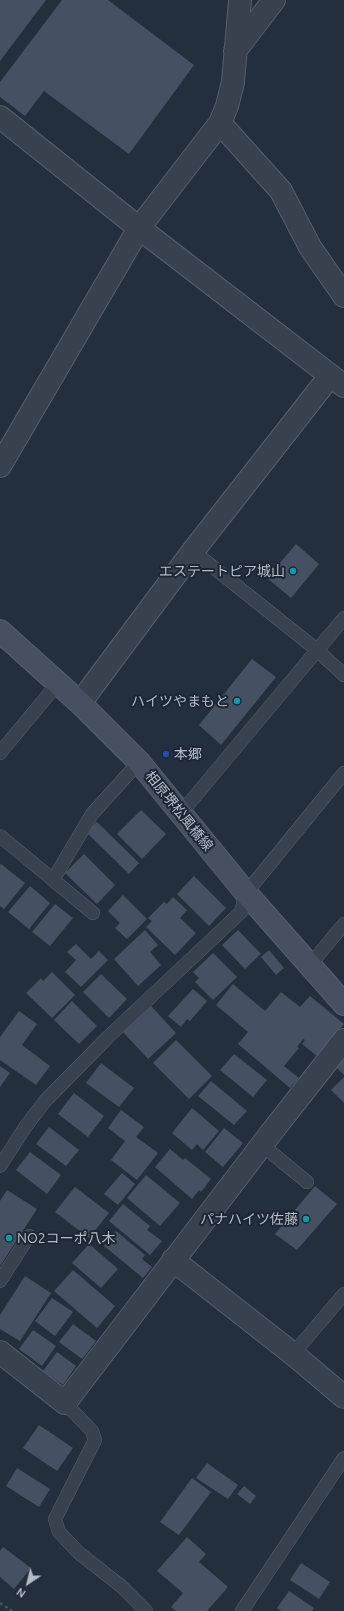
<!DOCTYPE html>
<html>
<head>
<meta charset="utf-8">
<style>
	body { margin:0 }
	#map { position:relative; width:344px; height:1611px; overflow:hidden; background:#242f3e; font-family:Ubuntu,sans-serif }
	canvas { display:block }
	.north { position:absolute; left:8px; top:1563px; width:40px; height:40px; -webkit-text-stroke:3px #1d2633; paint-order:stroke; rotate:215deg; font-size:11px; font-weight:700; line-height:16px; text-align:center; color:#b4bcc9 }
	.north::after { content:''; display:block; margin:auto; width:14px; height:18px; background:#b4bcc9; clip-path:polygon(50% 0,100% 100%,50% 72%,0 100%) }
</style>
</head>
<body>
<div id="map">
<canvas width="344" height="1611"></canvas>
<div class="north">N</div>
</div>
<script>
const g = document.querySelector('canvas').getContext('2d');
g.lineJoin = 'round';
function fill(path, color) { g.fillStyle = color; g.fill(path, 'evenodd'); }
const toPath = rows => new Path2D(rows.map(r => 'M' + r).join(''));
function strokePath(path, color, width, dash) { g.strokeStyle = color; g.lineWidth = width; g.lineCap = dash ? 'butt' : 'round'; g.setLineDash(dash || []); g.stroke(path); }
function write(font, color, halo, rows, align = 'center') {
  g.font = font + ' Ubuntu,"Noto Sans JP",sans-serif'; g.lineWidth = 4; g.setLineDash([]); g.textBaseline = 'middle'; g.strokeStyle = halo; g.fillStyle = color; for (const [text, x, y, turn = 0] of rows) {
    g.save(); g.translate(x, y); g.rotate((+turn || 0) * Math.PI / 180); g.textAlign = isNaN(turn) ? turn : align; if (halo) g.strokeText(text, 0, 0); g.fillText(text, 0, 0); g.restore();
  }
}
fill(toPath([
	[0,0,46,0,0,61],
	[62,0,108,0,194,65,129,154,44,91,25,116,0,97,0,82],
	[296,544,319,564,291,598,267,578],
	[252,659,276,677,221,745,199,725],
	[141,810,166,834,142,859,117,834],
	[97,822,139,863,129,874,86,832],
	[84,854,115,885,97,904,65,873],
	[1,864,25,883,4,909,0,906,0,865],
	[194,876,226,908,209,926,177,894],
	[30,886,50,903,29,929,8,912],
	[123,895,147,919,127,939,115,928,120,923,108,911],
	[173,897,187,910,180,918,196,933,175,955,146,927,152,921,148,918,164,902,167,904],
	[55,904,73,918,50,946,32,932],
	[145,930,158,945,150,952,161,965,138,986,114,959],
	[238,930,261,954,245,969,222,945],
	[76,944,91,959,99,951,108,960,81,987,65,972,76,960,67,952],
	[269,950,284,968,276,975,261,957],
	[213,953,237,977,213,1000,195,982,199,978,193,972],
	[52,972,75,995,52,1018,26,993,41,978,43,981],
	[101,974,127,999,109,1018,83,992],
	[233,984,265,1011,281,992,300,1007,310,996,344,1024,317,1056,302,1044,305,1040,303,1039,297,1047,299,1048,284,1066,299,1078,290,1088,238,1044,248,1032,216,1005],
	[193,989,207,1001,190,1021,187,1019,181,1027,168,1016],
	[72,1001,97,1026,79,1044,54,1020],
	[151,1006,176,1033,148,1059,123,1032],
	[19,1011,37,1024,22,1045,50,1066,36,1085,0,1060,0,1037],
	[176,1040,212,1076,189,1099,153,1063],
	[234,1054,267,1080,253,1097,220,1070],
	[344,1054,344,1075,334,1065],
	[101,1063,134,1088,119,1107,86,1083],
	[0,1066,10,1073,0,1087],
	[344,1077,344,1103,331,1090],
	[211,1081,247,1111,234,1125,198,1096],
	[74,1093,104,1116,88,1137,58,1114],
	[192,1108,219,1131,203,1150,197,1144,192,1150,172,1133],
	[121,1110,144,1127,136,1137,158,1153,137,1180,111,1160,125,1141,108,1128],
	[49,1127,79,1150,66,1166,36,1144],
	[224,1128,243,1143,223,1167,205,1152],
	[170,1149,183,1160,185,1158,211,1179,201,1192,199,1190,192,1199,155,1167],
	[30,1152,61,1175,47,1194,16,1170],
	[122,1173,135,1184,118,1205,104,1194],
	[146,1175,180,1203,160,1226,127,1198],
	[315,1186,337,1204,297,1250,275,1234],
	[75,1187,109,1213,89,1238,55,1212],
	[7,1190,37,1209,0,1266,0,1201],
	[123,1204,150,1226,147,1230,162,1241,150,1255,109,1221],
	[116,1231,145,1255,142,1259,152,1267,143,1278,104,1246],
	[89,1244,118,1269,101,1288,72,1263],
	[73,1270,115,1306,97,1328,54,1291],
	[25,1276,51,1293,20,1341,0,1329,0,1315],
	[52,1298,73,1312,55,1336,35,1321],
	[73,1324,96,1341,82,1359,59,1342],
	[33,1330,56,1346,42,1366,19,1349],
	[57,1352,76,1366,63,1385,43,1371],
	[39,1425,73,1448,57,1471,23,1448],
	[207,1463,238,1485,228,1499,196,1478],
	[17,1468,50,1489,39,1507,6,1486],
	[192,1478,211,1492,179,1535,160,1522],
	[244,1486,256,1496,250,1504,237,1494],
	[187,1537,206,1554,199,1562,228,1587,207,1611,176,1611,171,1607,183,1593,157,1571],
	[3,1547,31,1568,14,1589,0,1577,0,1551],
	[301,1563,330,1582,319,1599,290,1580],
	[289,1591,314,1608,312,1611,281,1611,277,1608]
]), '#455162');
const lane = toPath([
	[193,551,317,650,344,675],
	[0,753,58,683],
	[181,813,344,618],
	[0,836,93,913],
	[53,880,92,814,139,762],
	[310,965,344,924],
	[262,1145,307,1182],
	[0,1166,26,1126,45,1101,108,1037,241,912,246,893,344,773],
	[0,1281,29,1236],
	[293,1354,344,1294],
	[65,1403,92,1431,95,1440,55,1519,59,1532,79,1553,121,1586,146,1611],
	[242,1611,344,1458]
]);
const street = toPath([
	[235,51,274,0],
	[0,117,139,228,344,386],
	[220,123,281,191,310,247,344,296],
	[0,466,139,228,220,123,227,106,233,82,240,0],
	[80,703,193,551,330,376],
	[173,1260,293,1354,344,1397],
	[0,1352,65,1403,274,1129,344,1040]
]);
const secondary = toPath([
	[0,631,80,703,139,762,246,893,344,1004]
]);
strokePath(lane, '#565f6c', 14);
strokePath(street, '#565f6c', 24);
strokePath(secondary, '#565f6c', 24);
strokePath(toPath([
	[0,1603,12,1611]
]), '#44595c', 2.5, [3, 3]);
strokePath(lane, '#38414e', 13);
strokePath(street, '#38414e', 22);
strokePath(secondary, '#465061', 22);
for (const [x, y, r, color] of [
	[293,571,4,"#0f9aa8"],
	[237,701,4,"#0f9aa8"],
	[166,754,4,"#1a4fb4"],
	[306,1219,4,"#0f9aa8"],
	[9,1238,4,"#0f9aa8"]
]) { const dot = new Path2D(); dot.arc(x, y, r, 0, 2 * Math.PI); g.fillStyle = color; g.fill(dot); strokePath(dot, '#1d2633', 1.5); }
write('14px', '#b4bcc9', '#1d2633', [
	["エステートピア城山",285,571],
	["ハイツやまもと",229,701],
	["本郷",174,754,"left"],
	["パナハイツ佐藤",298,1219],
	["NO2コーポ八木",17,1238,"left"]
], 'right');
write('14px', '#b4bcc9', '#1d2633', [
	["相原堺松風橋線",179,811,51]
]);
</script>
</body>
</html>
